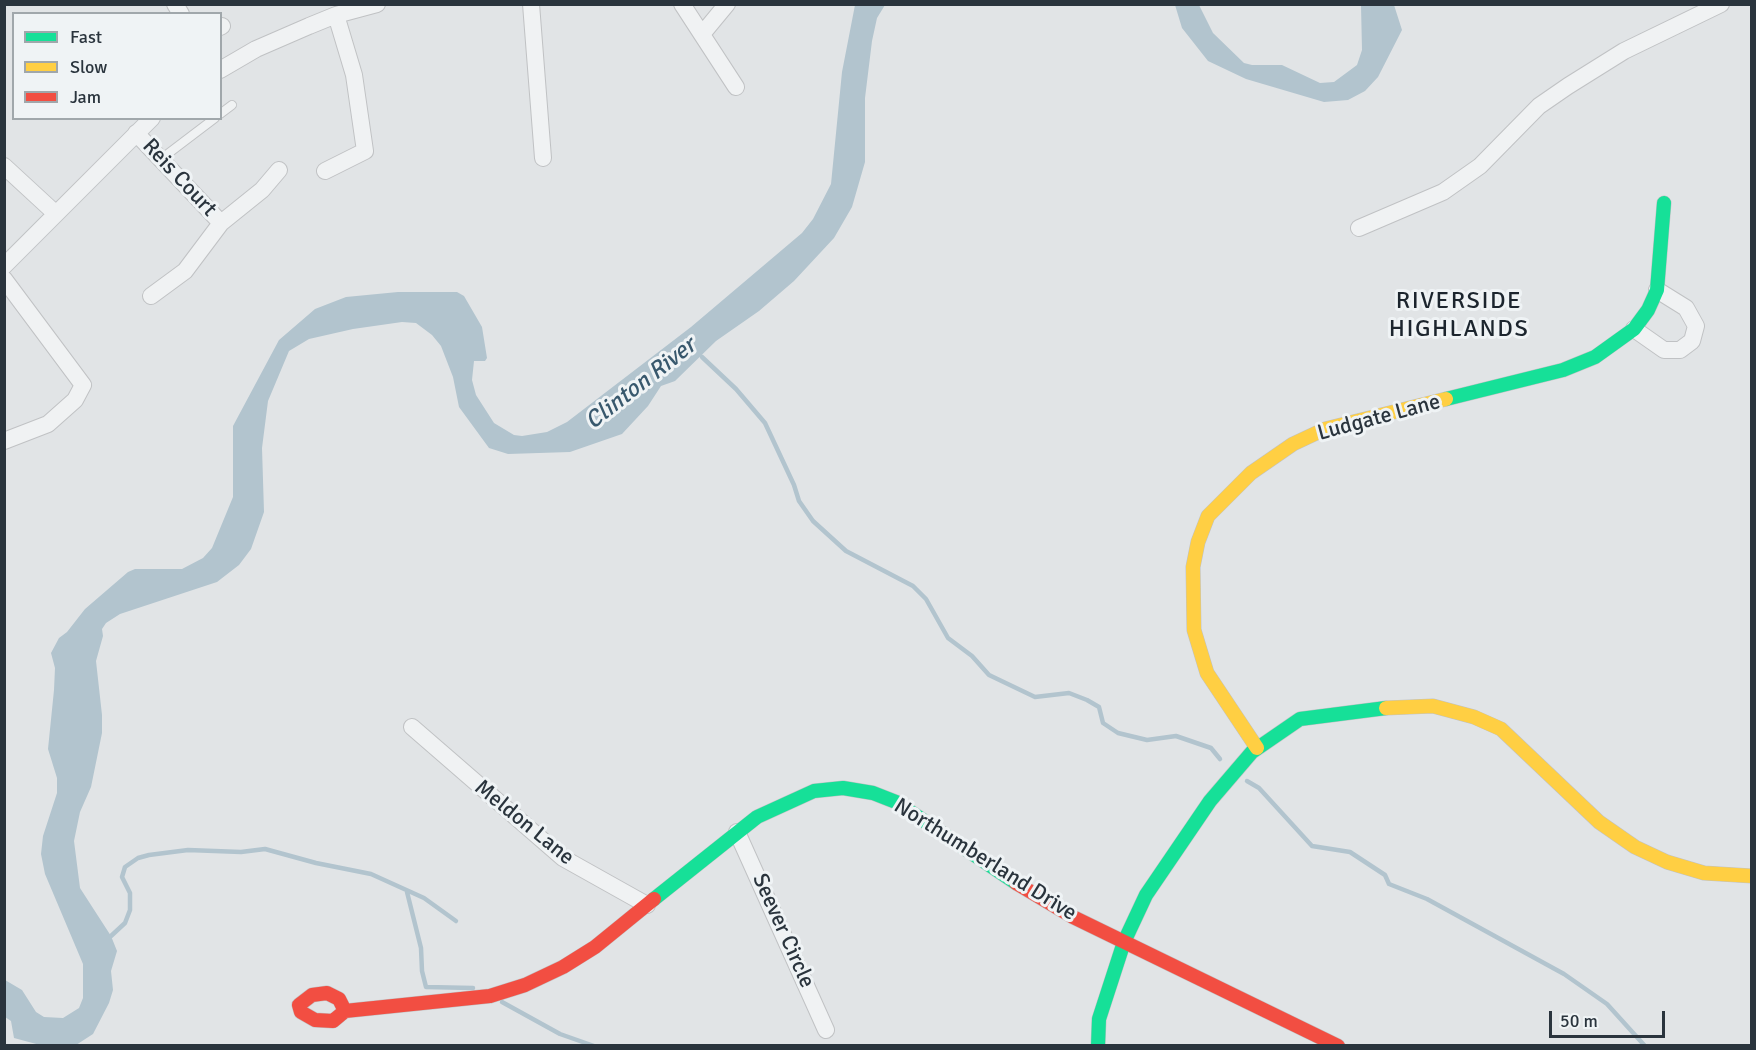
<!DOCTYPE html>
<html>
<head>
<meta charset="utf-8">
<style>
	body { margin:0 }
	#map { position:relative; width:1756px; height:1050px; overflow:hidden; background:#e1e4e6; font-family:Signika,sans-serif }
	canvas { display:block }
	.frame { position:absolute; inset:0; border:6px solid #2a343d; pointer-events:none }
	.legend { position:absolute; left:12px; top:12px; width:210px; height:108px; box-sizing:border-box; background:#eff3f5; border:2px solid #a0a7ab; margin:0; padding:8px 10px; list-style:none; font-size:18px; color:#2a343d }
	.legend li { display:flex; align-items:center; gap:12px; height:30px }
	.legend b { width:30px; border:2px solid #a0a7ab }
	.scale { position:absolute; left:1549px; top:1011px; width:116px; height:27px; box-sizing:border-box; border:3px solid #2a343d; border-top:0; padding-left:8px; font-size:18px; line-height:21px; white-space:nowrap; color:#2a343d; -webkit-text-stroke:4px #eff3f5; paint-order:stroke }
</style>
</head>
<body>
<div id="map">
<canvas width="1756" height="1050"></canvas>
<div class="frame"></div>
<ul class="legend">
<li><b style="height:8px;background:#16e098"></b>Fast</li>
<li><b style="height:8px;background:#ffcf43"></b>Slow</li>
<li><b style="height:8px;background:#f24e42"></b>Jam</li>
</ul>
<div class="scale">50 m</div>
</div>
<script>
const g = document.querySelector('canvas').getContext('2d');
g.lineJoin = 'round';
function fill(path, color) { g.fillStyle = color; g.fill(path, 'evenodd'); }
const toPath = rows => new Path2D(rows.map(r => 'M' + r).join(''));
function strokePath(path, color, width, dash) { g.strokeStyle = color; g.lineWidth = width; g.lineCap = dash ? 'butt' : 'round'; g.setLineDash(dash || []); g.stroke(path); }
function write(font, color, halo, rows, align = 'center') {
  g.font = font + ' Signika,sans-serif'; g.lineWidth = 6; g.setLineDash([]); g.textBaseline = 'middle'; g.strokeStyle = halo; g.fillStyle = color; for (const [text, x, y, turn = 0] of rows) {
    g.save(); g.translate(x, y); g.rotate((+turn || 0) * Math.PI / 180); g.textAlign = isNaN(turn) ? turn : align; if (halo) g.strokeText(text, 0, 0); g.fillText(text, 0, 0); g.restore();
  }
}
fill(toPath([
	[855,5,885,5,877,18,872,41,865,98,865,162,852,207,834,238,794,281,759,311,716,341,675,381,661,386,648,406,622,434,570,452,508,454,489,448,459,407,453,377,441,346,432,335,416,323,402,322,353,329,309,339,289,351,268,401,262,448,264,512,251,549,239,565,217,582,120,614,106,623,102,629,103,636,96,661,102,715,102,733,91,787,80,812,74,841,80,888,111,936,117,951,111,971,113,990,109,1003,93,1034,76,1045,40,1045,14,1038,11,1021,5,1017,5,980,22,990,36,1012,44,1017,63,1018,79,1008,83,998,83,964,45,874,41,854,43,836,57,793,57,778,48,749,54,690,55,668,51,653,59,638,67,632,85,609,128,572,135,569,182,569,203,558,212,548,233,497,233,426,279,340,315,309,346,297,398,292,457,292,464,296,482,327,487,358,485,361,474,361,472,380,476,395,494,423,514,435,522,436,547,432,567,422,691,327,802,233,813,219,831,184,842,72],
	[1175,5,1199,5,1213,33,1244,63,1252,65,1282,65,1320,83,1334,82,1357,65,1362,50,1361,5,1394,5,1402,30,1378,77,1365,91,1348,100,1324,102,1246,79,1208,61,1182,28]
]), '#b2c4ce');
strokePath(toPath([
	[702,357,736,389,765,423,794,485,799,501,813,521,846,551,913,586,926,599,948,638,972,656,989,675,1035,697,1069,693,1087,700,1099,707,1103,723,1118,733,1147,740,1176,736,1211,748,1220,759],
	[1247,781,1259,788,1312,846,1350,852,1385,875,1389,884,1427,899,1564,974,1607,1004,1645,1046],
	[407,892,421,948,422,971,426,987,473,988],
	[111,936,125,923,130,910,130,893,122,877,125,867,138,858,149,855,188,850,241,852,265,849,316,863,371,874,424,898,456,921],
	[502,1002,560,1034,594,1046]
]), '#b2c4ce', 4.5);
const lane = toPath([
	[220,114,232,105],
	[161,159,215,118]
]);
const street = toPath([
	[175,4,181,14],
	[531,4,543,158],
	[682,4,736,87],
	[220,27,222,26],
	[703,33,727,4],
	[220,70,256,49,309,26,336,15,377,4],
	[136,133,221,223],
	[4,166,55,213],
	[325,171,365,151,354,75,336,15],
	[1359,228,1443,192,1480,166,1539,106,1568,86,1624,51,1721,4],
	[4,266,152,118],
	[4,279,83,385,75,400,48,424,4,441],
	[151,296,185,271,221,223,262,190,279,170],
	[1634,329,1664,350,1680,350,1692,341,1696,326,1686,308,1657,290],
	[412,727,563,858,647,905],
	[737,832,826,1030]
]);
const fast = toPath([
	[1446,399,1563,370,1595,357,1634,329,1648,310,1657,290,1664,203],
	[654,899,757,817,814,791,843,788,873,793,896,802,1016,883],
	[1098,1046,1099,1019,1124,942,1146,895,1210,801,1252,752,1300,719,1386,708]
]);
const slow = toPath([
	[1386,708,1433,706,1474,717,1501,729,1599,822,1635,847,1667,862,1704,873,1752,876],
	[1257,748,1207,673,1194,630,1193,567,1198,542,1208,516,1251,473,1293,444,1325,429,1446,399]
]);
const jam = toPath([
	[1016,883,1073,917,1338,1046],
	[345,1011,339,999,327,993,312,995,299,1005,301,1012,315,1020,333,1021,345,1011,490,996,525,985,563,967,595,947,654,899]
]);
strokePath(lane, '#c0c2c4', 10);
strokePath(street, '#c0c2c4', 18);
strokePath(fast, '#c0c2c4', 15);
strokePath(slow, '#c0c2c4', 15);
strokePath(jam, '#c0c2c4', 15);
strokePath(lane, '#f0f2f3', 8);
strokePath(street, '#f0f2f3', 16);
strokePath(fast, '#16e098', 14);
strokePath(slow, '#ffcf43', 14);
strokePath(jam, '#f24e42', 14);
write('22px', '#2a343d', '#eff3f5', [
	["Reis Court",179,178,47],
	["Ludgate Lane",1379,418,-15],
	["Meldon Lane",524,823,39],
	["Northumberland Drive",985,860,32],
	["Seever Circle",783,931,66]
]);
g.letterSpacing = '1.5px';
write('24px', '#1c252e', '#eff3f5', [
	["RIVERSIDE",1459,302],
	["HIGHLANDS",1459,330]
]);
g.letterSpacing = '0px';
write('italic 24px', '#38586d', '#eff3f5', [
	["Clinton River",641,384,-38]
]);
</script>
</body>
</html>
